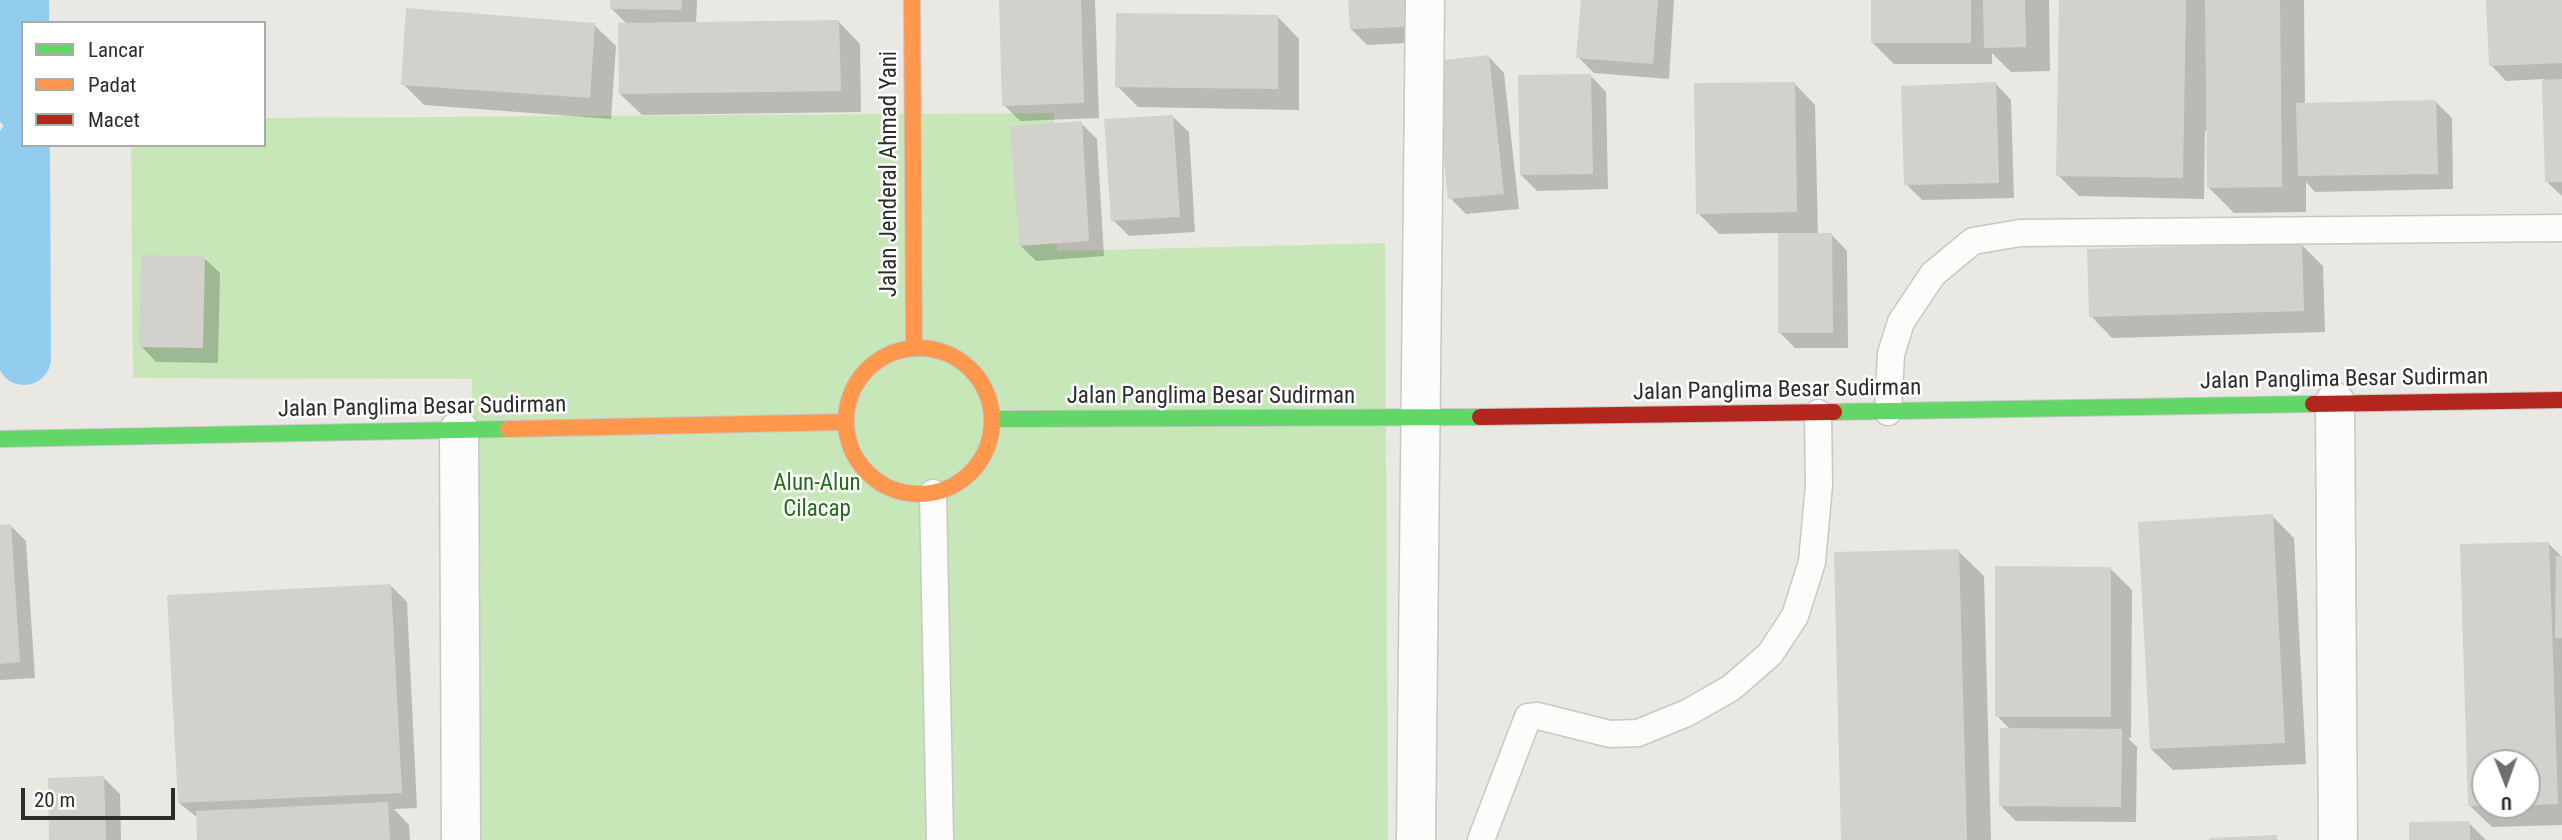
<!DOCTYPE html>
<html>
<head>
<meta charset="utf-8">
<style>
	body { margin:0 }
	#map { position:relative; width:2562px; height:840px; overflow:hidden; background:#eae8e2; font-family:"Roboto Condensed",sans-serif }
	canvas { display:block }
	.legend { position:absolute; left:21px; top:21px; width:245px; height:126px; box-sizing:border-box; background:#fff; border:2px solid #ababab; margin:0; padding:9px 12px; list-style:none; font-size:21px; color:#2c2c2c }
	.legend li { display:flex; align-items:center; gap:14px; height:35px }
	.legend b { width:35px; border:2px solid #ababab }
	.north { position:absolute; left:2471px; top:749px; width:70px; height:70px; box-sizing:border-box; background:#fff; border:2px solid #ababab; border-radius:50%; rotate:179deg; font-size:19px; font-weight:700; line-height:28px; text-align:center; color:#2c2c2c }
	.north::after { content:''; display:block; margin:auto; width:24px; height:32px; background:#6e6e6c; clip-path:polygon(50% 0,100% 100%,50% 72%,0 100%) }
	.scale { position:absolute; left:21px; top:788px; width:154px; height:32px; box-sizing:border-box; border:4px solid #2c2c2c; border-top:0; padding-left:9px; font-size:21px; line-height:24px; white-space:nowrap; color:#2c2c2c; -webkit-text-stroke:5px #fff; paint-order:stroke }
</style>
</head>
<body>
<div id="map">
<canvas width="2562" height="840"></canvas>
<ul class="legend">
<li><b style="height:9px;background:#63d668"></b>Lancar</li>
<li><b style="height:9px;background:#ff974d"></b>Padat</li>
<li><b style="height:9px;background:#b3261e"></b>Macet</li>
</ul>
<div class="north">U</div>
<div class="scale">20 m</div>
</div>
<script>
const g = document.querySelector('canvas').getContext('2d');
g.lineJoin = 'round';
function fill(path, color) { g.fillStyle = color; g.fill(path, 'evenodd'); }
const toPath = rows => new Path2D(rows.map(r => 'M' + r).join(''));
function strokePath(path, color, width, dash) { g.strokeStyle = color; g.lineWidth = width; g.lineCap = dash ? 'butt' : 'round'; g.setLineDash(dash || []); g.stroke(path); }
function write(font, color, halo, rows, align = 'center') {
  g.font = font + ' "Roboto Condensed",sans-serif'; g.lineWidth = 5; g.setLineDash([]); g.textBaseline = 'middle'; g.strokeStyle = halo; g.fillStyle = color; for (const [text, x, y, turn = 0] of rows) {
    g.save(); g.translate(x, y); g.rotate((+turn || 0) * Math.PI / 180); g.textAlign = isNaN(turn) ? turn : align; if (halo) g.strokeText(text, 0, 0); g.fillText(text, 0, 0); g.restore();
  }
}
fill(toPath([
	[1054,113,1057,251,1385,243,1388,840,475,840,472,379,133,378,131,145,264,145,264,118]
]), '#c7e7b9');
fill(toPath([
	[611,0,697,0,696,24,839,22,860,44,861,112,642,115,620,94,628,25,611,8],
	[1000,0,1095,0,1099,118,1020,121,1004,105],
	[1350,0,1421,0,1423,42,1367,45,1351,29],
	[1582,0,1674,0,1669,79,1594,73,1578,57],
	[1873,0,2049,0,2050,71,2011,72,1992,53,1992,64,1894,64,1873,43],
	[2061,0,2304,0,2305,104,2436,102,2452,118,2453,189,2315,192,2306,182,2306,212,2234,213,2209,188,2209,131,2205,131,2204,199,2079,196,2058,175],
	[2488,0,2562,0,2562,196,2547,182,2544,79,2506,81,2491,65],
	[1278,17,1299,39,1299,110,1138,107,1117,86],
	[594,25,616,46,611,119,424,105,403,84],
	[1489,57,1504,73,1519,209,1466,214,1450,198],
	[1591,76,1606,92,1608,189,1537,191,1521,175],
	[1794,83,1815,105,1818,235,1832,235,1847,251,1848,348,1795,348,1779,332,1779,233,1719,234,1698,213],
	[1996,84,2011,100,2014,198,1922,200,1906,184],
	[1173,117,1189,132,1195,232,1129,236,1113,220],
	[1081,123,1097,139,1104,256,1036,261,1020,245],
	[2302,245,2323,266,2325,332,2112,338,2091,316],
	[204,258,220,273,218,363,156,362,141,346],
	[2272,516,2294,538,2306,764,2173,770,2151,749],
	[0,526,11,526,26,541,35,678,0,680],
	[2549,544,2562,557,2562,825,2492,827,2470,806],
	[2485,763,2527,763,2527,805,2485,805],
	[1958,551,1984,576,1991,840,1842,840],
	[2111,569,2132,590,2131,738,2128,738,2137,747,2136,822,2016,821,2000,805,2011,730,1997,716],
	[391,586,407,602,417,808,394,809,409,825,410,840,199,840,198,818,179,803],
	[104,778,120,794,121,840,51,840],
	[2469,823,2486,840,2411,840]
]), '#0003');
strokePath(toPath([
	[22,0,23,107],
	[23,145,24,358]
]), '#92cdef', 54);
fill(toPath([
	[610,0,682,0,681,10,610,9],
	[999,0,1081,0,1084,103,1002,106],
	[1348,0,1406,0,1408,27,1350,29],
	[1581,0,1658,0,1653,64,1576,58],
	[1871,0,1971,0,1971,43,1871,43],
	[1983,0,2025,0,2026,47,1984,48],
	[2059,0,2186,0,2183,178,2056,176],
	[2205,0,2280,0,2282,187,2207,188],
	[2486,0,2562,0,2562,63,2489,66],
	[406,8,595,23,590,98,401,85],
	[1116,13,1278,15,1278,89,1115,87],
	[839,20,841,91,619,94,618,23],
	[1489,55,1504,194,1448,199,1434,61],
	[1591,74,1593,174,1520,175,1518,75],
	[2562,79,2562,182,2545,182,2542,80],
	[1795,82,1797,212,1696,214,1694,83],
	[1996,82,1999,183,1904,185,1901,86],
	[2436,100,2438,174,2298,176,2296,103],
	[1173,115,1180,217,1111,221,1104,119],
	[1082,121,1089,241,1019,246,1010,126],
	[1778,233,1832,233,1833,333,1778,333],
	[2302,243,2304,311,2089,317,2087,249],
	[141,255,205,256,203,348,139,347],
	[2273,514,2285,743,2150,749,2138,522],
	[11,524,20,662,0,664,0,525],
	[2549,542,2558,804,2527,805,2527,763,2485,763,2485,806,2468,806,2460,544],
	[1959,549,1967,840,1841,840,1834,552],
	[2556,556,2562,556,2562,638,2555,638],
	[1995,566,2111,567,2111,717,1995,717],
	[391,584,402,793,178,803,167,595],
	[2000,728,2122,729,2121,807,1999,806],
	[104,776,106,840,49,840,48,778],
	[388,802,390,840,197,840,196,811],
	[2470,821,2470,840,2409,840,2409,822],
	[2277,835,2277,840,2209,840,2209,838]
]), '#d3d1cc');
const lane = toPath([
	[1888,412,1891,354,1901,322,1933,274,1973,241,2020,233,2562,228],
	[933,493,940,840],
	[1481,840,1528,717,1538,716,1610,734,1638,733,1687,713,1731,688,1770,654,1795,616,1812,562,1819,485,1818,413]
]);
const street = toPath([
	[2335,402,2338,840],
	[459,430,461,840],
	[1416,840,1425,0]
]);
const fast = toPath([
	[1834,412,2313,404],
	[993,419,1480,417],
	[0,439,508,429]
]);
const slow = toPath([
	[912,0,914,347],
	'846 421a73 73 0 1 1 146 0a73 73 0 1 1-146 0Z',
	[508,429,845,422]
]);
const jam = toPath([
	[2313,404,2562,400],
	[1480,417,1834,412]
]);
strokePath(lane, '#c8c7c7', 29);
strokePath(street, '#c8c7c7', 41);
strokePath(fast, '#c8c7c7', 18);
strokePath(slow, '#c8c7c7', 18);
strokePath(jam, '#c8c7c7', 18);
strokePath(lane, '#fcfcfb', 26);
strokePath(street, '#fcfcfb', 38);
strokePath(fast, '#63d668', 16);
strokePath(slow, '#ff974d', 16);
strokePath(jam, '#b3261e', 16);
write('23px', '#2c2c2c', '#fff', [
	["Jalan Jenderal Ahmad Yani",890,174,-90],
	["Jalan Panglima Besar Sudirman",2344,380,-1],
	["Jalan Panglima Besar Sudirman",1777,391,-1],
	["Jalan Panglima Besar Sudirman",1211,397],
	["Jalan Panglima Besar Sudirman",422,408,-1]
]);
write('23px', '#206e17', '#fff', [
	["Alun-Alun",817,484],
	["Cilacap",817,510]
]);
</script>
</body>
</html>
